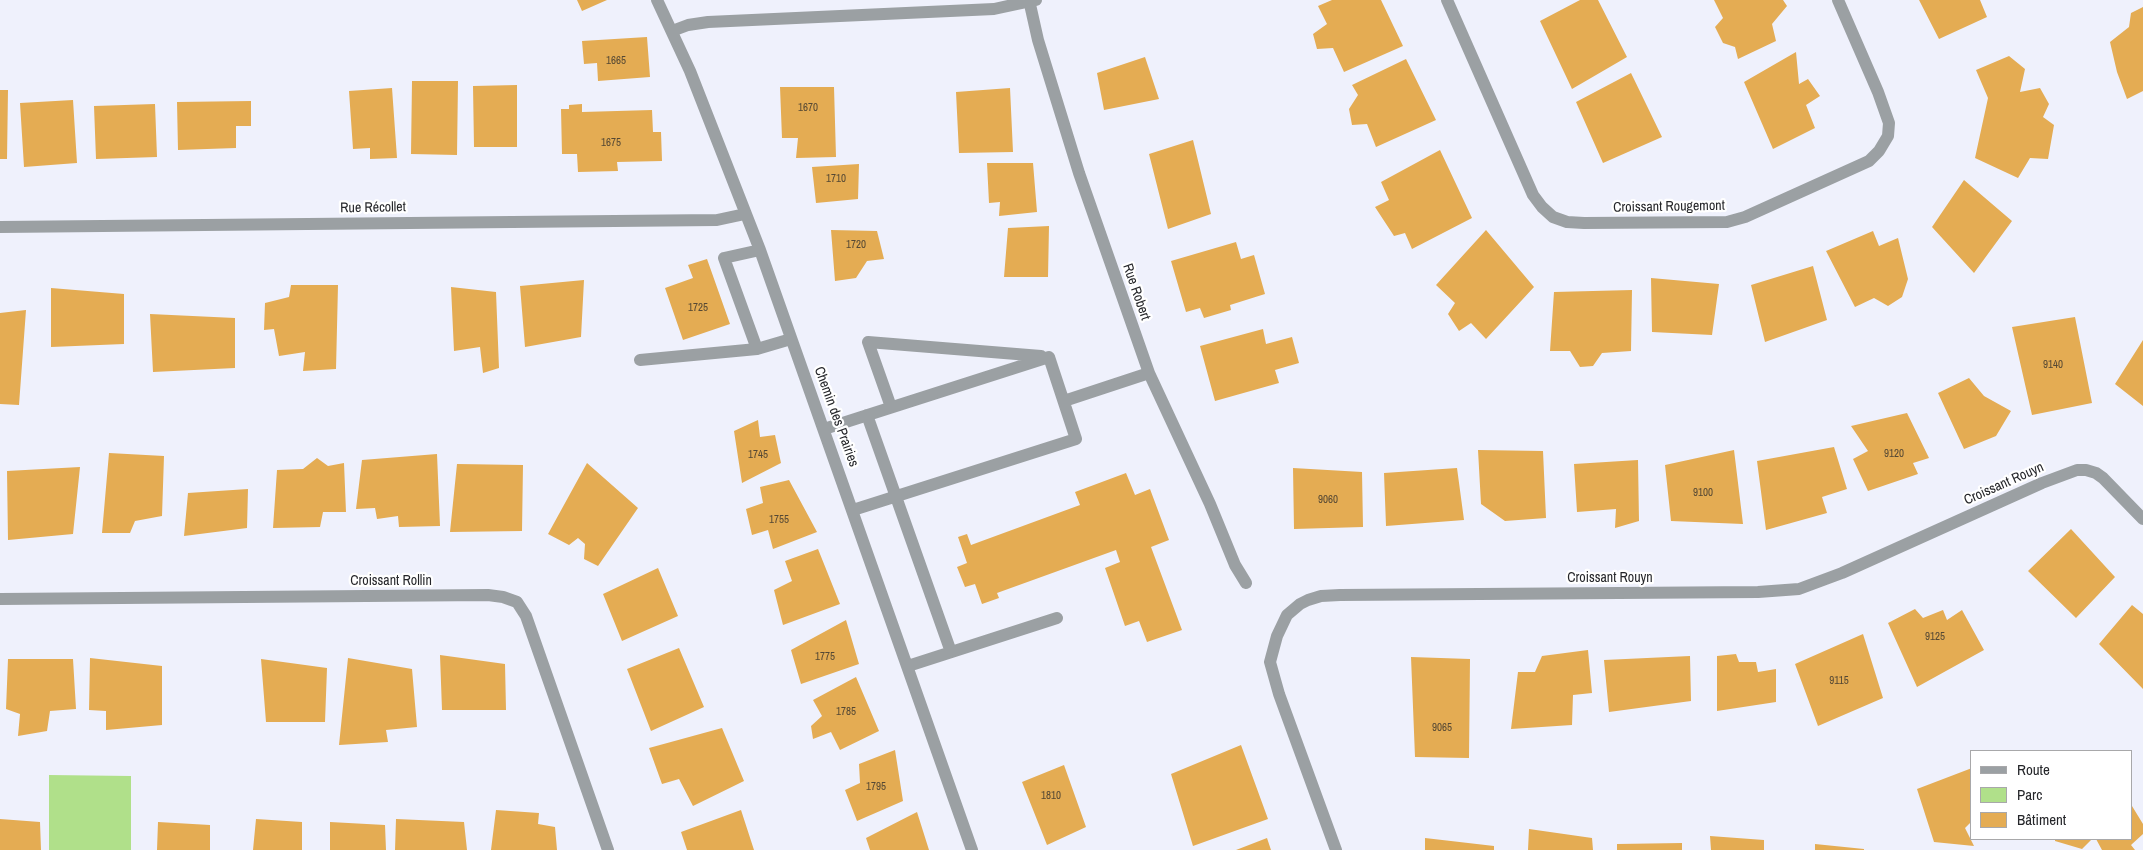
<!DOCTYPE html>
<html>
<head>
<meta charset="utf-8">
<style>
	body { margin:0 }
	#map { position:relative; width:2143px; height:850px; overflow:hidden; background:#eff1fc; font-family:"Archivo Narrow",sans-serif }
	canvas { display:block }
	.legend { position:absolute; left:1970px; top:750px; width:162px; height:90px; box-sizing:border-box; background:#fff; border:1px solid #a8a8aa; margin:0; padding:6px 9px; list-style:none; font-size:15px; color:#25262a }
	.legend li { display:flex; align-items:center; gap:10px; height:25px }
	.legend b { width:25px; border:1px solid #a8a8aa }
</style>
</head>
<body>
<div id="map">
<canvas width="2143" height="850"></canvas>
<ul class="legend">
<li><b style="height:6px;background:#9ba0a3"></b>Route</li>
<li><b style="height:14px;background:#b0e08a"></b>Parc</li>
<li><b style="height:14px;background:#e4ac53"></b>Bâtiment</li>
</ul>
</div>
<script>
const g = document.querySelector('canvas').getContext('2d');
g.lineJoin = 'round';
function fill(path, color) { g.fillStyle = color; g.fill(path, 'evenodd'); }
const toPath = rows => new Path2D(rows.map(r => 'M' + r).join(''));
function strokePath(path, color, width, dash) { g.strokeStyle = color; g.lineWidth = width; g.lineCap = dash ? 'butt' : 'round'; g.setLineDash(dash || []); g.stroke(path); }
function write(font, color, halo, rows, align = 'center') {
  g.font = font + ' "Archivo Narrow",sans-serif'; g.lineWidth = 4.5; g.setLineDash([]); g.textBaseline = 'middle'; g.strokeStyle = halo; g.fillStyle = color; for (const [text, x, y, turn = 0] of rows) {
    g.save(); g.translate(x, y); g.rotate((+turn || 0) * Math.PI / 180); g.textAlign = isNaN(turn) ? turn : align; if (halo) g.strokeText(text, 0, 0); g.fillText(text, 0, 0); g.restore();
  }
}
fill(toPath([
	[49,775,131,776,131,850,49,850]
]), '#b0e08a');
fill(toPath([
	[577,0,607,0,582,11],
	[1332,0,1381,0,1403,46,1344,72,1333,48,1317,49,1313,34,1327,24,1318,6],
	[1580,0,1598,0,1627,57,1572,89,1540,21],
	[1714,0,1783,0,1787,6,1772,24,1776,41,1738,59,1735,47,1723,43,1715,27,1723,18],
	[1919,0,1980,0,1987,17,1939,39],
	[2143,7,2143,91,2127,99,2117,72,2110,42,2129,27,2131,13],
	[647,37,650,77,598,81,597,63,584,64,582,41],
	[1796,52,1799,84,1808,79,1820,96,1806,105,1815,128,1773,149,1744,82],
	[2009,56,2025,69,2020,92,2040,88,2049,104,2043,117,2054,125,2048,159,2030,158,2018,178,1975,158,1988,98,1976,70],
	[1145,57,1159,99,1104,110,1097,73],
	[1406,59,1436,120,1376,147,1367,124,1352,125,1349,109,1358,95,1352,85],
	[1631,73,1662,137,1603,163,1576,102],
	[412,81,458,81,457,155,411,154],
	[517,85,517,147,474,147,473,86],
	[780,87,834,87,836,157,796,158,798,138,782,138],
	[392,88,397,158,370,159,370,148,353,149,349,91],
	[1010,88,1013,152,959,153,956,92],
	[0,90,8,90,7,159,0,159],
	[73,100,77,163,24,167,20,103],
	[251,101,251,126,236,126,236,148,178,150,177,102],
	[155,104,157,157,96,159,94,106],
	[582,104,582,112,652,110,653,132,661,132,662,161,617,162,618,171,578,172,577,154,562,154,561,109,569,109,569,105],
	[1193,140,1211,214,1168,229,1149,154],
	[1440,150,1472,218,1412,249,1405,233,1394,236,1375,207,1389,200,1381,182],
	[987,163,1033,163,1037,212,999,216,1000,202,989,203],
	[859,164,858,199,816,203,812,167],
	[1964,180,2012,221,1974,273,1932,227],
	[1049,226,1048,277,1004,277,1008,228],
	[831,230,877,231,884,259,867,261,856,278,835,281],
	[1486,230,1534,287,1486,339,1471,323,1459,331,1448,314,1455,303,1436,285],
	[1873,231,1879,246,1898,238,1908,279,1902,297,1888,306,1874,298,1855,307,1826,251],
	[1236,242,1241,259,1254,255,1265,294,1230,305,1231,310,1204,318,1200,308,1186,312,1171,261],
	[707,259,730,324,683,340,665,288,693,278,688,265],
	[1813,266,1827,320,1765,342,1751,285],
	[1651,278,1719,284,1712,335,1652,332],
	[584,280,581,337,525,347,520,286],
	[291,285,338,285,336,369,303,371,305,352,279,356,274,329,264,330,265,303,289,297],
	[451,287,496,292,499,368,483,373,480,347,454,351],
	[51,288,124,294,124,344,51,347],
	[1632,290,1631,351,1602,353,1593,366,1580,367,1570,351,1550,351,1554,292],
	[26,310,19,405,0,404,0,313],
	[150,314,235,318,235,368,153,372],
	[2075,317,2092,403,2032,415,2012,327],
	[1263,329,1266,344,1292,337,1299,363,1275,370,1279,383,1215,401,1200,346],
	[2143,340,2143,406,2115,384],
	[1969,378,1984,396,2011,411,1996,436,1964,449,1938,393],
	[1907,413,1929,458,1913,463,1918,474,1868,491,1853,459,1868,451,1851,426],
	[758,420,760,437,775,435,781,463,742,483,734,431],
	[1834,447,1847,489,1822,497,1827,513,1766,530,1757,461],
	[1478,450,1543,451,1546,518,1505,521,1481,504],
	[1734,450,1743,524,1671,521,1665,465],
	[109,453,164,456,162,516,135,521,130,533,102,533],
	[437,454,440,526,399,527,398,516,377,519,375,508,356,509,362,460],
	[317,458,328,466,344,463,346,512,323,512,320,527,273,528,277,470,303,469],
	[1638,460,1639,521,1615,528,1616,509,1577,512,1574,464],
	[587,463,638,508,598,566,584,559,585,544,578,538,569,545,548,534],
	[457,464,523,465,522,531,450,532],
	[80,467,73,534,8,540,7,471],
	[1293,468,1362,472,1363,527,1294,529],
	[1457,468,1464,520,1386,526,1384,473],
	[1126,473,1135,495,1150,489,1169,540,1151,547,1182,630,1147,642,1139,621,1125,626,1105,568,1120,562,1116,550,997,593,999,598,982,604,975,584,965,587,957,567,967,563,958,537,967,534,971,545,1080,505,1075,492],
	[789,480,817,532,773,549,768,530,752,535,746,509,763,503,760,487],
	[248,489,247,528,184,536,188,493],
	[2071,529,2115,577,2076,618,2028,571],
	[818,549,840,604,783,625,774,590,792,581,785,561],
	[658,568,678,616,622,641,603,594],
	[2132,605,2143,614,2143,689,2099,644],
	[1915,609,1923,618,1943,610,1947,620,1962,610,1984,650,1917,687,1888,623],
	[846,620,859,664,801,684,791,650],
	[1863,634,1883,698,1818,726,1795,664],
	[679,648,704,707,651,731,627,669],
	[1588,650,1592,693,1573,695,1572,725,1511,729,1518,672,1535,672,1542,656],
	[1736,654,1739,662,1756,662,1758,672,1776,669,1776,702,1717,711,1717,656],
	[440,655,505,664,506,710,442,710],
	[1690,656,1691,701,1609,712,1604,660],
	[1411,657,1470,659,1469,758,1415,757],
	[90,658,162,666,162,725,106,730,106,711,89,710],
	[348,658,412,669,417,727,386,730,388,742,339,745],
	[8,659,73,659,76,709,50,711,47,731,18,736,20,714,6,709],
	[261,659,327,668,325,722,266,722],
	[856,677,879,731,840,750,831,732,813,739,811,726,822,716,813,700],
	[722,728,744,781,693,806,679,779,662,784,649,748],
	[1241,745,1268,819,1193,846,1171,774],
	[895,750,903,801,857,821,845,790,860,783,859,764],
	[1064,765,1086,827,1047,845,1022,782],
	[1972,768,1972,821,1965,828,1974,846,1934,842,1917,789],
	[2132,806,2143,824,2143,834,2131,845,2135,850,2102,850,2096,839,2132,839],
	[496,810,539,813,538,824,555,827,557,850,491,850],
	[741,810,754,850,687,850,681,832],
	[917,812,929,850,870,850,866,838],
	[0,819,40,822,41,850,0,850],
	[256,819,302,822,302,850,253,850],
	[396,819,464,822,467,850,395,850],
	[158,822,210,825,210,850,157,850],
	[330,822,385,825,386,850,330,850],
	[1529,829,1592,838,1593,850,1528,850],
	[1710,836,1764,840,1764,850,1711,850],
	[1267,838,1271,850,1236,850],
	[1425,838,1494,846,1494,850,1425,850],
	[2055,839,2092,839,2082,849,2055,841],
	[1682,843,1682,850,1617,850,1617,844],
	[1815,844,1864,849,1864,850,1815,850]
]), '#e4ac53');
strokePath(toPath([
	[657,0,690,71,760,250,972,850],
	[1029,0,1038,40,1079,173,1149,373,1210,504,1235,565,1246,583],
	[1447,0,1533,195,1542,207,1553,217,1567,222,1584,223,1727,222,1745,217,1869,161,1879,151,1888,136,1889,123,1878,92,1838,0],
	[672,31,688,25,708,22,994,9,1036,0],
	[0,227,717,220,745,214],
	[757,349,724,258,760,250],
	[640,360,757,349,791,339],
	[1064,401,1149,373],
	[891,407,868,342,1041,356],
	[867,415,951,652],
	[824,429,1049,357,1076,439,853,510],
	[0,599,488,595,503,597,517,602,526,616,608,850],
	[908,666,1057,618],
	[1336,850,1279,694,1270,662,1277,636,1287,615,1300,604,1308,600,1321,596,1340,595,1758,592,1799,589,1842,573,2042,483,2077,470,2086,470,2096,473,2103,478,2143,519]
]), '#9ba0a3', 12);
write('11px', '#554834', null, [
	["1665",616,61],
	["1670",808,108],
	["1675",611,143],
	["1710",836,179],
	["1720",856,245],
	["1725",698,308],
	["9140",2053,365],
	["9120",1894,454],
	["1745",758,455],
	["9100",1703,493],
	["9060",1328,500],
	["1755",779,520],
	["9125",1935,637],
	["1775",825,657],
	["9115",1839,681],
	["1785",846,712],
	["9065",1442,728],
	["1795",876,787],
	["1810",1051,796]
]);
write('14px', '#25262a', '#fff', [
	["Croissant Rougemont",1669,207,-1],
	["Rue Récollet",373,208,-1],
	["Rue Robert",1136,292,71],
	["Chemin des Prairies",836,417,70],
	["Croissant Rouyn",2004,484,-24],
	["Croissant Rouyn",1610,578],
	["Croissant Rollin",391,581]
]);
</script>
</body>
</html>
